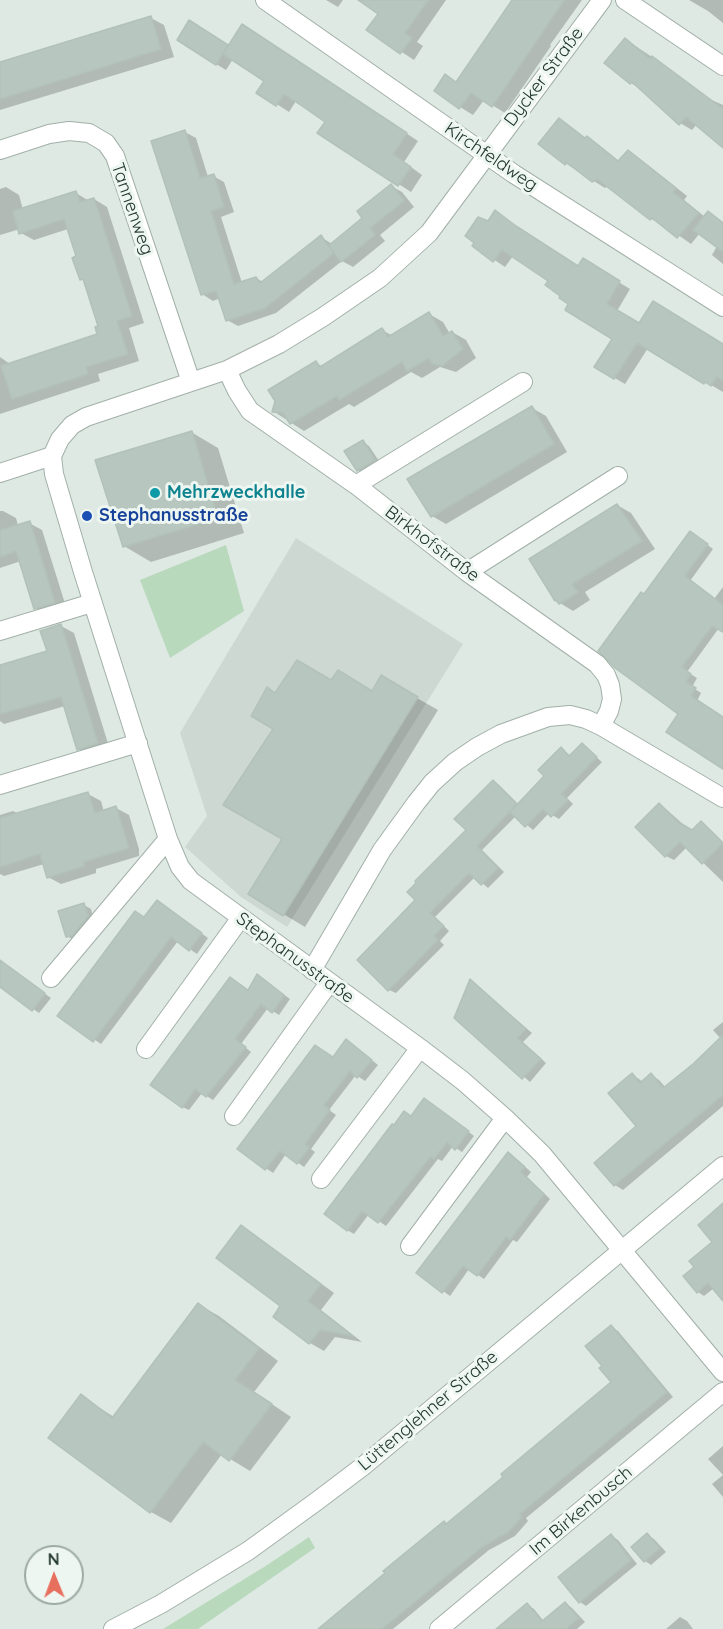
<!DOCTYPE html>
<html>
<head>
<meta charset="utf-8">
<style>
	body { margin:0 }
	#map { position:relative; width:723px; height:1629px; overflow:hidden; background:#dee9e3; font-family:Quicksand,sans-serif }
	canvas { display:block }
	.north { position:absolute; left:24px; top:1545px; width:60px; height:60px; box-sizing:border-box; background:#eef6f1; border:2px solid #9caaa3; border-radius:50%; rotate:359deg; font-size:16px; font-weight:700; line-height:24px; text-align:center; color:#21372e }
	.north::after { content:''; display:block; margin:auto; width:21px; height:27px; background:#e76f5e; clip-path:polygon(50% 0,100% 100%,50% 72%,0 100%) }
</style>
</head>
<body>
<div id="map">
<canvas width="723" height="1629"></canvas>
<div class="north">N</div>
</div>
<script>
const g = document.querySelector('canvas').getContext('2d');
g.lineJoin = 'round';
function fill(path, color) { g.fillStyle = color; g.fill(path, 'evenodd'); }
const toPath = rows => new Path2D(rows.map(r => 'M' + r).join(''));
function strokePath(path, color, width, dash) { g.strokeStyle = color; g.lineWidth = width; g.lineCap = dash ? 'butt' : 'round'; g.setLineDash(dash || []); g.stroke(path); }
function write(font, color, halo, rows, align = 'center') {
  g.font = font + ' Quicksand,sans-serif'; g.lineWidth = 6; g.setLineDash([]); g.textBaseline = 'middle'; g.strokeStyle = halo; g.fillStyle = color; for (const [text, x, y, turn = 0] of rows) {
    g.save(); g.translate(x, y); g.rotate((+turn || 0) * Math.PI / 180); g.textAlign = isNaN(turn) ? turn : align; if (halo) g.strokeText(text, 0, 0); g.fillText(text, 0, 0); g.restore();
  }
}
fill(toPath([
	[296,538,463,644,287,927,241,897,185,847,207,816,180,733]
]), '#cdd8d2');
fill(toPath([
	[226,545,244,611,170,658,140,580],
	[309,1537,315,1548,198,1629,163,1629,264,1567]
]), '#b9d9bd');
fill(toPath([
	[326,0,343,0,338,7],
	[377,0,446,0,417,42,423,46,414,60,368,30,380,14],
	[514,0,582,0,550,45,551,46,505,113,484,100,473,115,460,107,457,83],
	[689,0,723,0,723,23,708,11],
	[151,18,164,25,174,57,0,110,0,64],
	[200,28,229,47,254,33,418,141,404,162,422,175,411,192,320,133,327,121,296,101,289,112,258,92,266,81,233,59,226,70,216,64],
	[625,39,664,65,707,98,723,105,723,145,697,124,692,130,680,123,644,91,631,83],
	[560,120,586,139,599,145,620,162,628,152,640,159,687,196,684,200,705,217,709,213,723,222,723,264,712,255,717,246,700,233,691,244,664,225,651,219,608,186,605,188,565,163],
	[185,132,196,138,208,177,213,176,224,182,234,212,221,217,242,283,256,278,263,282,321,237,332,244,365,218,391,186,402,192,414,207,380,235,385,241,353,267,342,261,276,313,238,326,227,320,220,298,213,301,202,294],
	[6,187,19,195,23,210,76,193,89,201,94,199,107,207,144,323,129,328,139,361,98,374,100,381,0,414,0,357,10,364,99,335,100,327,86,282,81,279,78,257,68,229,34,240,21,233,20,229,0,235,0,189],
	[496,212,579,268,594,267,630,289,617,311,639,325,723,346,723,392,648,348,625,384,596,367,614,339,570,304,550,281,513,256,505,267,474,246],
	[429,314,443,322,450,334,452,332,466,340,476,358,456,372,440,367,422,378,411,372,354,407,349,404,304,431,273,411,316,363,323,367,382,330,393,336],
	[532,408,546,416,567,452,446,524,432,516],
	[191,432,218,448,244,533,151,562,124,546],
	[363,442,369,446,381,464,364,474,358,470],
	[617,505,631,513,655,549,585,592,590,600,573,611,560,603],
	[0,511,3,511,16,518,18,526,29,523,42,530,67,610,48,615,35,608,21,561,0,568],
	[697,537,713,549,690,581,714,599,723,587,723,630,719,628,687,672,697,678,692,687,701,693,697,701,723,718,723,767,680,714,645,596],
	[61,626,74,633,110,750,91,756,78,749,65,706,4,724,0,721,0,667,49,652],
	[331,682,373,693,401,689,438,710,305,927,250,894,284,839,275,729,276,694],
	[582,745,602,762,567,798,573,804,559,819,549,813,533,830,516,816,482,850,504,872,488,888,475,877,435,917,449,931,440,941,444,945,396,993,389,990,417,900,468,830,493,782,499,785,519,805,546,776,561,749,571,756],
	[88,794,101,801,104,812,116,808,129,815,139,849,139,856,96,869,96,873,61,884,48,877,44,864,4,876,0,874,0,815,13,811,19,814],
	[659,805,667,810,692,832,701,823,709,828,723,842,723,882,687,847,674,860,666,856],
	[84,905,91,909,94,921,74,940,67,936],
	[164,906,208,938,197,954,178,941,101,1044,59,1015,145,919],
	[0,961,51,998,39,1013,0,985],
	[264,980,290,999,279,1015,268,1008,241,1044,251,1052,213,1100,202,1093,189,1110,182,1107,249,991],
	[471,981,532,1033,523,1042,546,1063,530,1082,456,1017],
	[723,1022,723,1106,623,1190,615,1185,638,1126,632,1074,643,1082,651,1075,659,1080,666,1088,721,1039,713,1030],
	[353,1045,378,1065,365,1081,356,1075,329,1110,336,1115,311,1149,315,1152,304,1167,286,1154,273,1173,239,1149,333,1058],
	[431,1103,474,1136,462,1152,453,1146,442,1161,438,1159,386,1226,369,1214,354,1234,347,1230,394,1127,412,1117],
	[515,1158,531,1172,527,1177,550,1199,517,1242,513,1240,484,1279,469,1269,450,1296,418,1273],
	[723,1205,723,1294,714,1288,704,1296,698,1292,696,1267,714,1242],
	[241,1227,255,1235,334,1293,321,1310,362,1342,335,1337,324,1351,310,1343],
	[199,1305,219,1316,278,1361,254,1392,291,1417,250,1471,222,1454,171,1523,151,1512,50,1438,81,1396,114,1417],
	[611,1327,618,1331,673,1397,526,1518,528,1521,515,1536,489,1550,393,1629,320,1629,505,1477,613,1382,604,1366],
	[723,1446,723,1497,712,1484,723,1475,708,1459],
	[647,1535,654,1539,666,1552,651,1565,645,1561],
	[611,1536,618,1540,637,1564,586,1606,580,1602],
	[566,1604,572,1608,585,1622,577,1629,563,1629],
	[527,1605,534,1609,550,1629,498,1629],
	[680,1617,687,1621,693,1629,666,1629]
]), '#0003');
const building = toPath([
	[358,0,428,0,405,33,412,38,400,54,366,30,378,14,358,0],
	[512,0,564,0,492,107,471,93,459,109,434,91,445,74,456,82,512,0],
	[151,16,161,49,0,99,0,62,151,16],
	[189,20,228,45,216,65,177,40,189,20],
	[242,24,407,133,393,154,411,167,398,186,317,133,325,122,305,108,284,94,276,106,256,93,264,81,223,54,242,24],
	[625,38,650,59,652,56,723,109,723,148,686,117,679,125,632,82,630,84,604,63,625,38],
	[559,118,585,138,587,136,618,161,628,150,676,188,673,192,699,213,677,238,652,218,650,220,597,179,592,182,566,162,565,165,538,144,559,118],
	[185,130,200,178,214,174,224,207,211,211,234,284,256,277,260,283,321,235,328,246,362,218,357,211,391,184,404,201,370,228,375,235,341,262,329,246,334,253,265,308,226,321,216,291,201,295,151,141,185,130],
	[76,191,80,202,94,198,132,316,117,321,128,354,86,367,88,374,12,399,1,366,97,334,95,327,98,326,83,279,80,280,72,258,76,256,64,219,19,234,13,211,76,191],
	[495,210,516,226,578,266,583,258,620,281,607,304,639,323,653,301,723,344,723,381,717,377,711,386,705,382,704,384,637,343,614,379,594,367,612,339,565,310,568,304,559,298,560,296,545,285,548,281,502,250,493,262,472,246,474,243,465,236,478,217,488,221,495,210],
	[708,211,723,223,723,252,693,230,708,211],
	[429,312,443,336,452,331,463,349,442,366,432,364,429,358,407,371,402,362,339,400,337,396,290,424,283,413,272,412,275,401,268,390,316,361,320,367,382,328,388,337,429,312],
	[532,406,554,444,431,517,407,479,532,406],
	[192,431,218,518,123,547,95,460,192,431],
	[363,440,375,460,357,471,344,451,363,440],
	[617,504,642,541,572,584,578,592,559,604,556,600,555,601,529,559,617,504],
	[30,521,55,603,34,609,16,551,0,557,0,530,30,521],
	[690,531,708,544,685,576,723,605,723,632,712,626,682,667,691,674,686,682,696,688,691,696,723,717,723,769,666,732,678,714,615,668,598,651,641,592,644,594,690,531],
	[61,624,98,743,77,750,61,697,0,714,0,665,47,651,40,631,61,624],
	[297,660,331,680,338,670,372,691,381,675,418,697,283,916,248,894,282,839,223,805,273,729,251,716,267,687,275,693,297,660],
	[582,743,597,757,561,794,568,800,551,817,543,809,525,827,510,812,544,776,538,770,561,747,569,756,582,743],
	[493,780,517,804,477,846,498,868,481,885,469,873,430,913,444,926,434,936,438,940,388,991,357,960,415,900,407,892,416,883,415,881,466,830,454,819,493,780],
	[88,792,95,813,116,806,129,848,83,862,84,866,47,878,40,854,0,867,0,818,88,792],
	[659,803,678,822,692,830,701,821,723,843,702,864,680,842,665,857,635,827,659,803],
	[157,900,202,933,189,951,171,937,93,1042,57,1016,135,911,144,917,157,900],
	[84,903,88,916,72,936,66,937,58,911,84,903],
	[0,960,45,993,32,1011,0,987,0,960],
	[257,974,284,995,272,1013,261,1004,235,1039,246,1047,206,1097,195,1089,182,1108,150,1085,230,977,248,990,257,974],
	[470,979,526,1029,517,1038,541,1059,522,1079,454,1018,470,979],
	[723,1035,723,1095,614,1186,594,1163,636,1126,608,1093,632,1073,640,1083,651,1073,663,1088,693,1064,723,1035],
	[346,1039,372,1060,357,1078,350,1071,324,1105,330,1110,305,1144,309,1148,297,1164,280,1151,265,1170,237,1149,315,1045,333,1057,346,1039],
	[424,1098,469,1131,455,1150,447,1142,434,1159,431,1156,378,1223,362,1211,347,1231,324,1214,392,1124,394,1125,404,1111,411,1116,424,1098],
	[508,1152,525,1167,521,1172,544,1194,510,1240,506,1237,477,1276,463,1266,442,1293,416,1273,508,1152],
	[723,1203,723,1301,708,1283,697,1293,683,1276,694,1267,689,1261,712,1242,698,1225,723,1203],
	[241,1225,321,1284,308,1301,353,1336,320,1330,309,1344,273,1317,280,1306,216,1258,241,1225],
	[198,1303,259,1348,235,1380,272,1404,229,1461,203,1442,150,1513,48,1438,81,1394,112,1418,198,1303],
	[611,1325,667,1392,520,1514,522,1517,508,1532,482,1547,382,1629,318,1629,385,1573,383,1571,444,1521,446,1524,503,1477,501,1474,611,1382,599,1368,602,1366,585,1346,611,1325],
	[647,1533,660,1548,644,1562,631,1547,647,1533],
	[611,1534,631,1560,579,1603,558,1577,611,1534],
	[565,1602,579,1618,566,1629,496,1629,527,1603,542,1621,565,1602]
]);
fill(building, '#b7c6be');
strokePath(building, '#b2c2b9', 1.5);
const minor = toPath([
	[265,0,514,174,723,307],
	[602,0,429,233,380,278,323,317,279,344,227,370,86,417,72,425,60,439,52,456,54,474,83,572,168,839,180,867,191,881,420,1048,463,1081,505,1118,542,1154,723,1372],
	[625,0,723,66],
	[0,150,49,134,69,131,89,133,106,143,115,156,191,382],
	[227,370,237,391,250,411,356,485,467,572,597,664,606,675,610,685,612,699,609,711,601,726],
	[0,473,52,456],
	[356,485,523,382],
	[467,572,618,476],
	[0,631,92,603],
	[0,785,138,743],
	[312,970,382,850,416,803,432,783,455,762,477,747,501,734,548,717,570,715,586,719,601,726,723,798],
	[51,978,168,839],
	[146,1049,240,919],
	[234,1116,329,983],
	[321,1179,420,1048],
	[410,1246,505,1118],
	[113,1629,161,1604,248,1551,317,1501,362,1467,723,1166],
	[439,1629,723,1392]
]);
strokePath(minor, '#a2b0a9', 20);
strokePath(minor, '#fff', 18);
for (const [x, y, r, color] of [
	[155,493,6,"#0f9aa8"],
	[87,516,6,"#1a4fb4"]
]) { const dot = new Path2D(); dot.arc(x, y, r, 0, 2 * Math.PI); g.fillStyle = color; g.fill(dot); strokePath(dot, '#eef6f1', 2); }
write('18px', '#21372e', '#eef6f1', [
	["Dycker Straße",544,77,-53],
	["Kirchfeldweg",491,157,34],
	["Tannenweg",132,209,71],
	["Birkhofstraße",432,544,37],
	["Stephanusstraße",295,958,36],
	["Lüttenglehner Straße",428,1411,-40],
	["Im Birkenbusch",581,1511,-40]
]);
write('bold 18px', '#0d838f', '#eef6f1', [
	["Mehrzweckhalle",167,493]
], 'left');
write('bold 18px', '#164399', '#eef6f1', [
	["Stephanusstraße",99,516]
], 'left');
</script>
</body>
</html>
